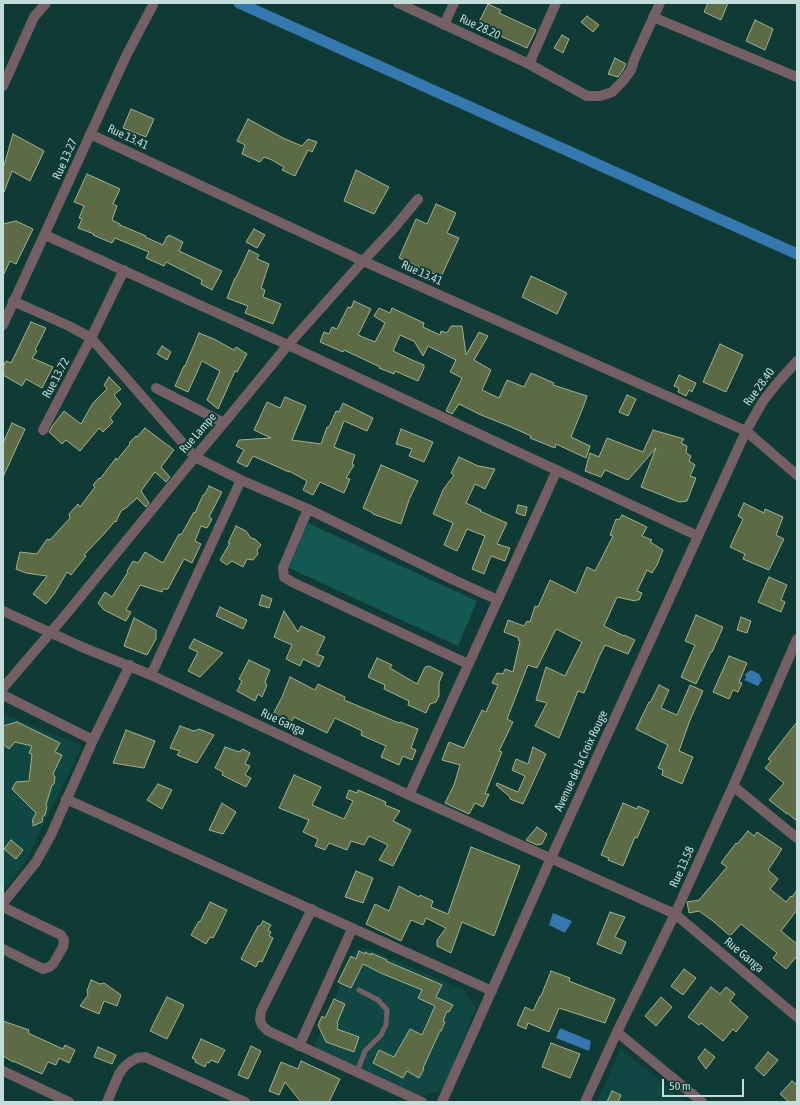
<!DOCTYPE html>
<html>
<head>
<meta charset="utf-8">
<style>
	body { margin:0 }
	#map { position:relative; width:800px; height:1105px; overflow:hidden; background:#103a36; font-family:"Asap Condensed",sans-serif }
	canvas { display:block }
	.frame { position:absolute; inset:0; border:4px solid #c3deda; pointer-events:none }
	.scale { position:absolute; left:662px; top:1079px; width:82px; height:18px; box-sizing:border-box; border:2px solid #c3deda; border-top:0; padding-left:5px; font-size:12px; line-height:14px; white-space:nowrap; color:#c3deda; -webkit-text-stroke:3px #103a36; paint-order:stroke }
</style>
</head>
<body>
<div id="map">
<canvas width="800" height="1105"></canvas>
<div class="frame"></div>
<div class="scale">50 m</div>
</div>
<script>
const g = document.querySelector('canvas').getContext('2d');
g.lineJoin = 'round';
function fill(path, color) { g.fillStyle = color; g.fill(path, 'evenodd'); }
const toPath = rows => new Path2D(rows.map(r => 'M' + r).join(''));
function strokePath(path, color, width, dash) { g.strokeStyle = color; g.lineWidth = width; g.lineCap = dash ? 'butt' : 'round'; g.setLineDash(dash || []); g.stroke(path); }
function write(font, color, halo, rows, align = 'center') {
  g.font = font + ' "Asap Condensed",sans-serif'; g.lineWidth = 4; g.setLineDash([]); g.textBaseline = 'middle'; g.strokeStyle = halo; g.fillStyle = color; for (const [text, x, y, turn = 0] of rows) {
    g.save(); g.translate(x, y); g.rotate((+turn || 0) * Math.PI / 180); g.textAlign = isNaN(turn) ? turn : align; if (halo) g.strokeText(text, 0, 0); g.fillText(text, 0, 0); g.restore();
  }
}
fill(toPath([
	[3,714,82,746,25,863,3,891],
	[365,948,461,988,476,1007,444,1089,415,1099,317,1054,316,1042,355,951],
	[621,1049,685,1102,597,1102]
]), '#114742');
fill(toPath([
	[308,523,477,601,458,646,289,568]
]), '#135851');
fill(toPath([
	[751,670,759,674,762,680,758,686,744,680,746,678,745,674],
	[553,913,572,921,565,933,549,925],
	[560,1028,591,1041,589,1051,556,1038]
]), '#3578ae');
strokePath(toPath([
	[239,3,797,254]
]), '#3578ae', 11);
const building = toPath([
	[708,3,728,3,721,20,704,12,708,3],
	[488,4,501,10,499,13,536,30,527,48,498,35,500,32,479,22,488,4],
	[587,16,599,25,593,32,581,22,587,16],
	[755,20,773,29,765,50,746,41,755,20],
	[562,35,569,39,563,53,554,48,562,35],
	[615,58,626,64,623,70,618,77,608,74,615,58],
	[131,109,154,119,146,137,123,128,131,109],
	[248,119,283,138,302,146,308,139,317,142,312,152,308,150,295,176,282,170,284,167,272,160,264,157,260,162,242,154,245,145,237,141,248,119],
	[13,134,44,151,30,181,12,171,4,192,3,191,3,169,13,134],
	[356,170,389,187,374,214,344,201,356,170],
	[87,174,120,189,113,204,117,206,112,220,120,224,120,225,146,236,145,237,163,245,167,236,168,237,169,235,183,242,179,251,222,271,212,290,201,284,202,280,166,262,164,266,146,258,149,252,115,238,112,243,93,235,94,234,78,228,82,219,79,218,84,206,74,202,87,174],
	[436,204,456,213,447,233,459,238,441,277,399,258,416,219,427,224,436,204],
	[16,221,33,229,16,264,10,261,3,276,3,224,16,221],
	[254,229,265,235,257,248,246,242,254,229],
	[249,250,259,255,257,259,269,264,261,288,265,290,263,297,281,304,273,324,245,313,248,306,227,298,235,278,236,278,249,250],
	[531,276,567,293,557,314,522,297,531,276],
	[354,301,371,309,358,335,375,342,385,323,374,316,379,308,390,313,392,308,424,323,423,327,440,335,441,331,447,333,451,326,462,326,466,355,479,332,488,336,474,360,491,370,482,390,499,398,507,380,524,387,531,373,554,383,553,385,587,396,584,405,571,437,590,446,586,458,556,444,555,448,530,438,531,436,511,427,481,415,459,404,452,414,446,411,462,378,450,372,456,360,428,346,423,356,414,341,411,340,400,335,393,351,412,360,424,365,424,368,418,381,395,371,394,374,379,368,380,367,344,350,343,352,320,342,324,332,329,334,332,327,337,329,348,307,351,308,354,301],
	[31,322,46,328,35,350,37,351,32,358,53,367,42,388,26,379,22,386,3,375,3,367,6,361,11,363,17,351,31,322],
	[199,333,214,339,234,350,236,347,247,354,237,372,235,371,218,409,207,400,220,371,202,361,188,392,175,386,184,366,185,366,199,333],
	[720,344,743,355,726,392,703,382,720,344],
	[162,346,171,352,167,360,157,354,162,346],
	[679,375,696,383,692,392,689,390,686,396,678,392,679,388,674,386,679,375],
	[109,377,121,389,114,395,121,404,110,418,113,422,103,432,99,428,80,451,66,440,62,444,49,432,53,425,64,411,81,424,93,403,107,389,104,385,109,377],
	[627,395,636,399,628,416,619,412,627,395],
	[285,397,306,406,292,440,321,444,327,427,329,427,336,411,339,412,343,403,373,418,367,431,344,421,334,447,355,455,352,464,354,465,346,478,350,479,344,493,320,482,313,495,303,490,307,481,289,471,289,472,253,456,247,467,237,462,244,450,236,446,239,440,271,438,254,430,267,402,280,408,285,397],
	[12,423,25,429,3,477,3,443,12,423],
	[145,428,174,450,161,467,170,477,166,482,155,472,141,491,149,503,146,507,137,498,126,508,121,511,116,522,115,521,105,533,84,555,86,556,71,575,67,572,54,594,46,604,33,594,47,576,26,573,16,569,20,552,37,554,47,539,50,540,70,518,69,514,78,504,80,507,95,487,93,485,99,478,100,479,116,458,117,460,130,444,129,443,136,436,137,437,145,428],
	[401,429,433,442,424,462,409,456,412,449,396,444,401,429],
	[653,430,684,439,681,443,687,446,686,453,691,456,689,461,695,465,690,476,696,478,687,501,679,502,641,487,656,448,628,480,605,470,601,477,585,471,590,453,599,457,607,438,643,452,653,430],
	[459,457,478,466,495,469,485,489,475,484,466,503,481,510,480,511,507,523,497,544,510,548,505,561,491,556,484,574,472,569,485,536,467,529,457,551,444,545,453,523,433,514,443,490,454,475,451,473,459,457],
	[381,465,418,481,409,500,401,524,373,514,373,513,363,508,381,465],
	[209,486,222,492,209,517,212,519,207,528,201,526,195,541,201,544,192,563,184,559,168,589,163,589,162,592,140,585,126,610,131,612,126,621,104,610,98,603,105,592,112,597,128,572,127,571,133,561,138,563,145,552,163,563,179,534,181,535,194,512,195,513,203,495,205,494,209,486],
	[744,503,764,513,765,509,783,517,776,535,784,539,769,570,743,559,745,554,730,547,743,519,738,516,744,503],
	[518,505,527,507,525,516,516,513,518,505],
	[622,515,647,527,642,536,652,540,650,542,663,550,657,565,652,573,647,570,637,591,642,593,639,600,636,600,635,601,617,597,604,626,624,636,624,635,635,640,628,654,605,645,599,657,584,693,578,691,559,738,535,726,547,703,536,700,546,667,565,676,582,642,556,629,537,668,528,665,507,719,513,722,499,751,502,752,485,794,489,794,483,807,475,803,469,814,445,803,454,785,460,765,442,760,449,742,464,748,482,710,486,712,498,685,492,683,497,673,503,674,505,669,513,672,520,641,518,640,519,638,504,632,508,620,524,626,527,621,530,622,535,606,538,607,550,580,576,593,587,567,595,571,613,536,610,535,616,519,619,520,622,515],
	[236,526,246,531,251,538,255,539,261,545,257,550,258,554,253,560,247,559,243,567,232,561,227,565,220,560,230,543,228,543,236,526],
	[769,577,787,585,781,600,785,602,781,612,758,602,769,577],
	[262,595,272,599,269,608,259,605,262,595],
	[220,607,247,620,243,629,216,616,220,607],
	[284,611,298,632,301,626,325,637,317,654,324,657,319,667,303,659,300,666,286,659,292,645,274,637,284,611],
	[696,615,723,627,712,652,711,652,696,684,681,677,695,645,685,641,696,615],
	[741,617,751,621,747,633,737,630,741,617],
	[134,618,156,630,156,639,147,655,124,646,134,618],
	[194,639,223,653,200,677,188,671,198,652,189,648,194,639],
	[729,656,747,663,739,682,742,683,738,692,733,690,729,699,713,692,729,656],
	[377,658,392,665,390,668,417,684,425,667,429,666,443,673,439,683,439,696,436,702,430,704,426,713,408,705,409,701,384,689,385,685,368,677,377,658],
	[249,660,270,670,265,682,267,685,262,697,258,694,255,701,237,691,242,681,239,679,249,660],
	[290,677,315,690,318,684,345,697,344,700,399,723,400,722,418,729,411,748,416,750,412,760,403,756,399,765,381,757,386,746,361,735,362,731,335,718,327,733,294,717,290,724,272,716,282,697,290,677],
	[659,685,669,690,661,708,677,715,690,685,703,691,690,720,679,751,693,757,682,784,662,775,663,770,658,768,668,745,636,729,649,702,650,703,659,685],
	[17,722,60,743,55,752,62,755,53,774,55,777,54,784,52,785,46,805,47,807,45,815,43,816,42,822,33,826,33,821,32,821,36,813,12,789,16,782,29,781,32,754,29,753,32,746,15,742,9,749,3,744,3,726,17,722],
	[797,722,797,821,787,813,787,814,769,800,784,783,765,768,771,761,768,759,797,722],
	[180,726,194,731,199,729,214,735,197,763,177,755,180,751,170,748,180,726],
	[126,730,155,741,144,768,113,763,126,730],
	[225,747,239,752,243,749,250,753,245,764,250,766,245,775,251,778,246,787,222,775,223,772,215,768,225,747],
	[533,747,546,754,523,804,510,799,510,797,496,785,497,783,518,792,525,776,512,770,516,759,528,764,533,747],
	[294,775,321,787,312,805,344,819,353,801,346,798,349,790,357,793,358,790,386,802,385,805,400,811,393,821,411,830,393,866,379,860,388,845,369,836,364,845,351,841,347,850,329,843,325,850,315,846,318,839,303,832,309,820,279,808,294,775],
	[158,784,172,790,162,809,147,800,158,784],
	[222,803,236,812,223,834,209,830,222,803],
	[623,803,637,809,638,806,649,811,637,838,635,837,623,866,608,860,609,858,601,855,623,803],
	[537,827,547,834,542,844,537,845,526,840,537,827],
	[748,831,754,836,757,832,782,849,768,870,778,879,770,889,786,902,791,896,792,897,797,890,797,910,781,931,797,944,797,956,786,969,773,958,777,953,741,924,730,936,713,921,699,911,689,913,687,902,699,900,727,867,721,863,736,843,737,844,748,831],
	[11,840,23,850,16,859,4,849,11,840],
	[471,847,520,866,494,936,462,922,451,953,437,946,437,940,446,928,426,918,423,925,411,920,401,941,366,924,375,904,389,911,399,886,419,897,420,895,433,901,431,907,448,914,471,847],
	[356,871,373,878,363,903,345,897,356,871],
	[210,902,227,910,218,929,213,938,210,937,206,944,191,935,199,921,200,922,210,902],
	[610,912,625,917,615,937,626,942,621,954,597,944,610,912],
	[263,921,271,925,268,930,271,932,269,936,273,938,262,962,259,961,256,967,241,959,258,926,260,926,263,921],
	[359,951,365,954,365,952,371,955,371,953,387,960,386,961,426,978,442,985,436,997,453,1005,449,1012,447,1011,443,1021,445,1022,441,1031,440,1031,423,1068,424,1069,419,1078,407,1071,403,1078,373,1063,379,1050,394,1057,410,1029,422,1035,435,1006,418,998,422,990,383,974,363,964,351,988,338,982,351,956,356,959,359,951],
	[684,969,696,978,683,995,671,986,684,969],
	[551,971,570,978,569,981,615,999,605,1023,559,1008,549,1032,528,1023,526,1029,517,1025,525,1007,533,1011,540,996,541,996,551,971],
	[91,980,100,984,104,983,121,995,117,1006,104,1001,99,1014,80,1006,88,995,87,991,91,980],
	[711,987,720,994,726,987,735,994,730,1001,748,1017,736,1032,733,1029,723,1041,701,1023,699,1025,688,1017,711,987],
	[167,997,184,1005,167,1039,150,1031,167,997],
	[661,997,672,1007,656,1026,645,1016,661,997],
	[334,999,345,1004,337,1023,338,1024,337,1029,359,1037,354,1052,326,1042,318,1025,322,1016,325,1018,334,999],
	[3,1021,29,1030,28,1033,63,1049,65,1045,75,1050,69,1063,59,1058,56,1065,48,1062,42,1074,13,1061,13,1062,3,1056,3,1021],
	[201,1039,225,1050,218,1063,211,1060,209,1063,207,1062,205,1067,195,1062,196,1060,192,1058,201,1039],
	[551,1043,580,1054,570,1078,542,1067,551,1043],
	[251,1046,261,1051,248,1079,238,1075,251,1046],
	[98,1047,116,1055,112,1064,94,1057,98,1047],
	[705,1049,715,1057,706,1069,698,1058,705,1049],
	[768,1052,778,1060,764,1076,755,1068,768,1052],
	[301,1061,340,1079,329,1102,301,1102,285,1082,279,1095,269,1091,281,1062,298,1069,301,1061],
	[792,1081,797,1085,797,1102,789,1102,780,1094,792,1081],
	[612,1091,621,1095,618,1102,607,1102,612,1091]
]);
fill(building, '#5c6a46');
strokePath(building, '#a3b38b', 1);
strokePath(toPath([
	[357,1072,365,1051,381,1035,386,1025,387,1010,378,1000,359,990]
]), '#746064', 5);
strokePath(toPath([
	[398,3,529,64,587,96,600,96,612,92,623,81,631,70,634,60,660,3],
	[653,17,797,77],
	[444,25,454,3],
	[529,64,556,3],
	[3,86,34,17,46,3],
	[90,134,363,261,746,431,797,475],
	[45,235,288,345,698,536],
	[13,301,69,326,91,338,195,457,241,480,308,509,454,580,498,600],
	[3,325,127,54,153,5],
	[156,388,224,423],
	[43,430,91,338,124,270],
	[308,509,283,568,284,577,292,582,468,664],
	[3,611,82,647,151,675,409,795,675,914,797,1017],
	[151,675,241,480],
	[3,688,63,618,195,457,218,430,288,345,363,261,394,228,418,199],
	[3,695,93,740],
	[733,786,797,838],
	[409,795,557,470],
	[66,799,492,991],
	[3,903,36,862,51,835,93,740,130,665],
	[3,907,61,935,64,940,63,947,53,964,49,967,43,969,3,949],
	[312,909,261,1011,260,1020,262,1025,268,1031,422,1102],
	[617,1032,702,1102],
	[299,1046,352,929],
	[3,1071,69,1102],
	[107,1102,119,1074,124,1067,130,1062,137,1058,145,1057,245,1102],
	[585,1102,617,1032,675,914,733,786,797,639]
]), '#746064', 10);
strokePath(toPath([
	[442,1102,551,858,746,431,763,401,778,382,797,361]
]), '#746064', 10);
write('12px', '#c3deda', '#103a36', [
	["Rue 28.20",480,27,25],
	["Rue 13.41",128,137,25],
	["Rue 13.27",65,159,-66],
	["Rue 13.41",422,273,24],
	["Rue 13.72",56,378,-62],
	["Rue 28.40",759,387,-54],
	["Rue Lampe",198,433,-49],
	["Rue Ganga",283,722,25],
	["Avenue de la Croix Rouge",581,761,-65],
	["Rue 13.58",682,867,-66],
	["Rue Ganga",744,955,40]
]);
</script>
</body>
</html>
